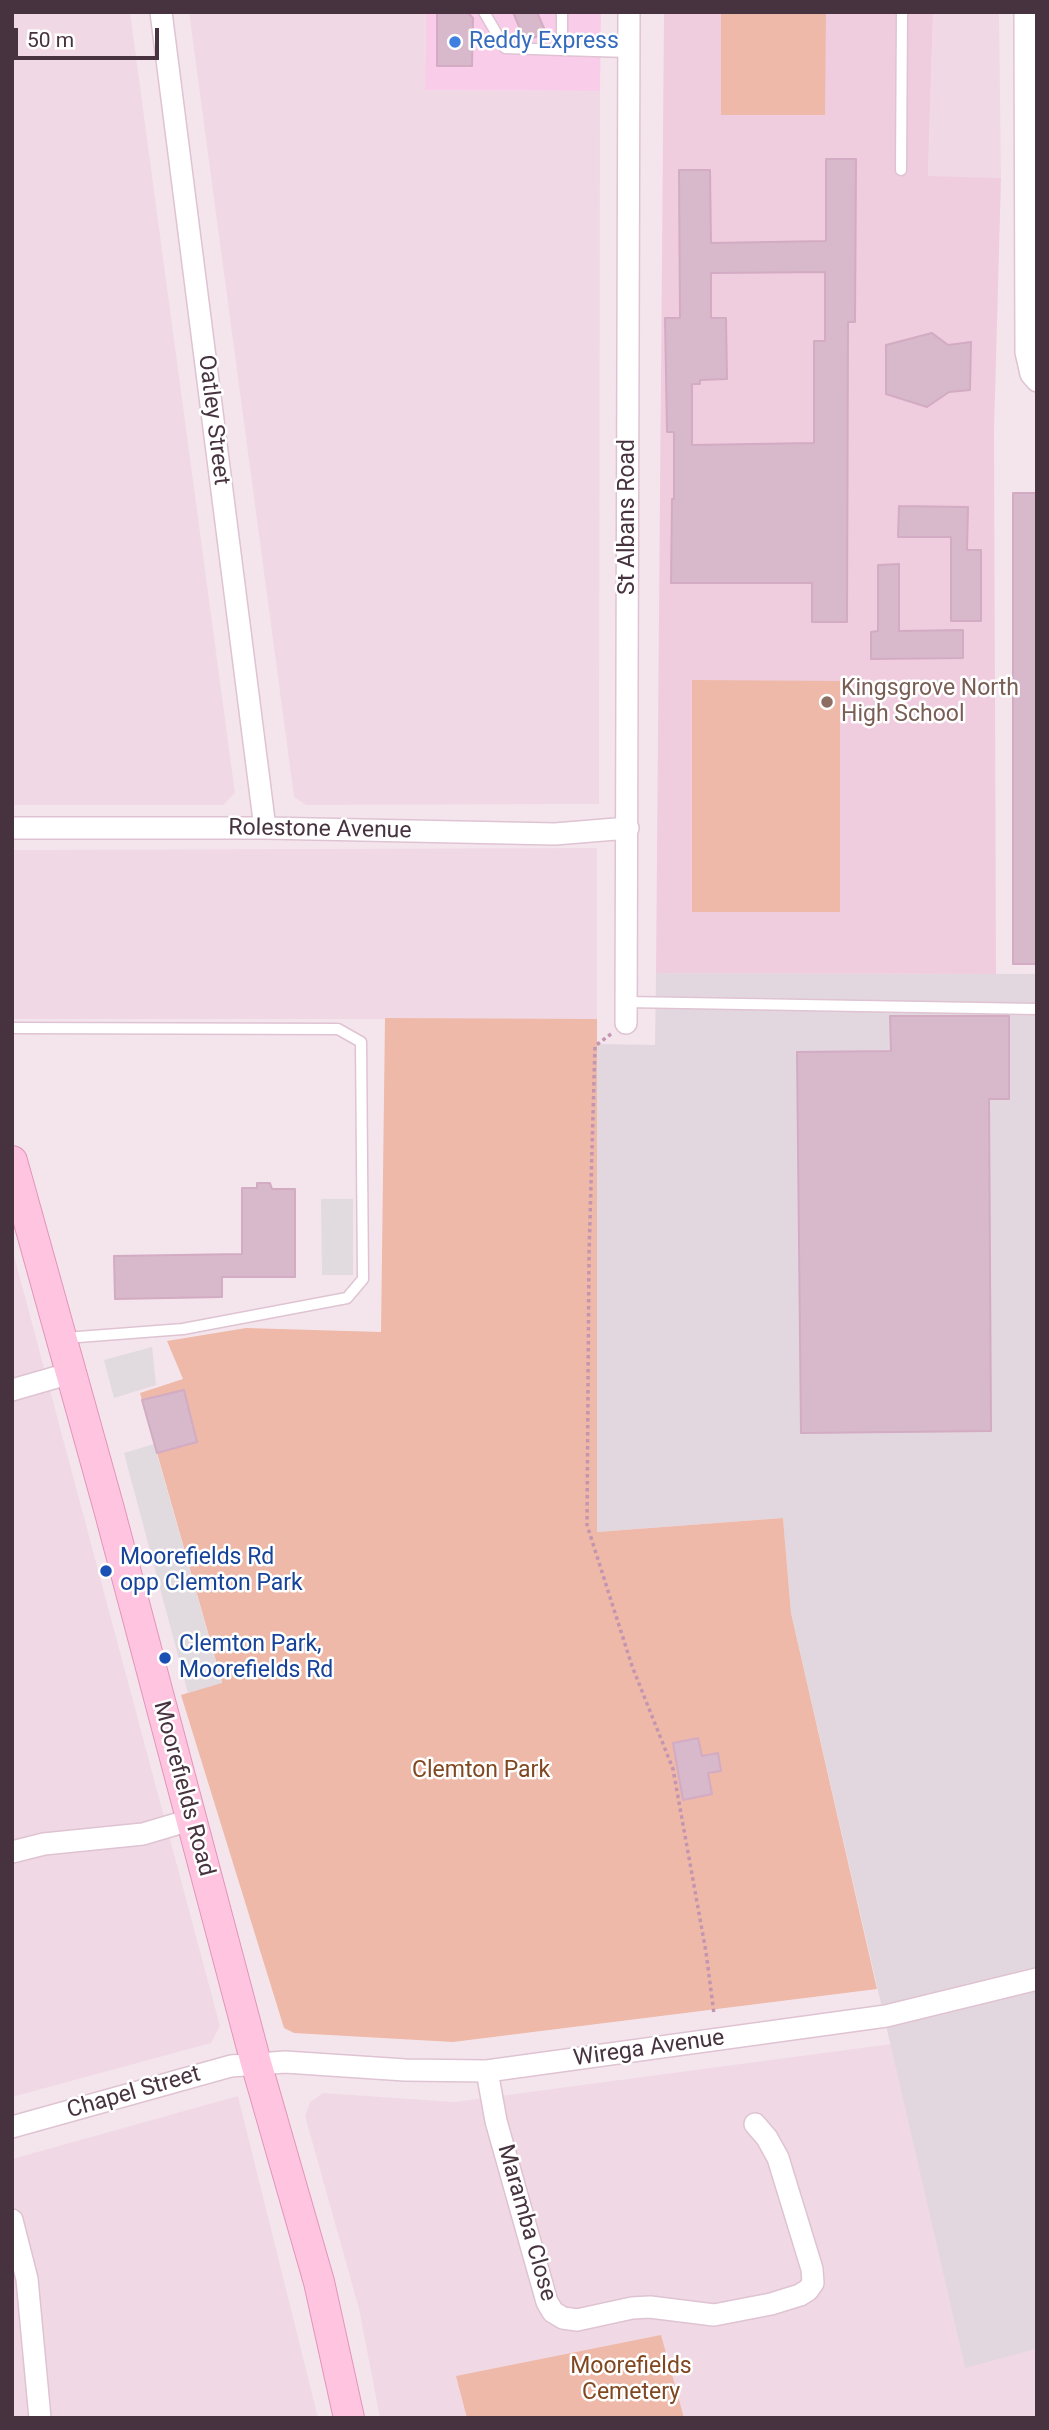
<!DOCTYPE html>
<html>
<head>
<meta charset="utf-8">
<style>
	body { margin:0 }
	#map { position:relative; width:1049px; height:2430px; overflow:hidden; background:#f4e5ed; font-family:Roboto,sans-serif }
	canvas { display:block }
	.frame { position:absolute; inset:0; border:14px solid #47333f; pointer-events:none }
	.scale { position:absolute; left:14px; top:28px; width:145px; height:32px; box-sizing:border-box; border:4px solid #47333f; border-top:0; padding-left:9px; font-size:21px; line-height:24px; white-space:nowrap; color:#47333f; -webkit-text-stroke:5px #fff; paint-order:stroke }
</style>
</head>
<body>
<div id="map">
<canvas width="1049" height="2430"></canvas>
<div class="frame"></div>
<div class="scale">50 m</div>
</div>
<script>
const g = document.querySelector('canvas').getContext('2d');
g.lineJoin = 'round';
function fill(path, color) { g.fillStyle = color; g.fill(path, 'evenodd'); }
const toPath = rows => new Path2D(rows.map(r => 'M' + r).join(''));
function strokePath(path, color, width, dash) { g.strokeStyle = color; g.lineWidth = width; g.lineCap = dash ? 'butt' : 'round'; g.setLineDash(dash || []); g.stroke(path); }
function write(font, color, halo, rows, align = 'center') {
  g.font = font + ' Roboto,sans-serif'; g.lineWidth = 5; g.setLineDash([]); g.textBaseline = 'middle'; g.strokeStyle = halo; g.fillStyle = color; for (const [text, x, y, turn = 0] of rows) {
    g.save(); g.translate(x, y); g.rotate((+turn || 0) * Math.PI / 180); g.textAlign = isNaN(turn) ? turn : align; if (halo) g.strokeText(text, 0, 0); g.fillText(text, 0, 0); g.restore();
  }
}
fill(toPath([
	[12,12,130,12,235,793,223,805,12,805],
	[189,12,426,12,425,90,600,91,599,804,306,805,294,797],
	[933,12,999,12,1001,178,928,177],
	[597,848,597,1019,12,1019,12,850],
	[12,1248,220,2026,211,2043,12,2097],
	[891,2044,965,2367,1037,2349,1037,2418,380,2418,359,2309,305,2116,310,2102,323,2093,454,2102],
	[238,2096,318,2418,12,2418,12,2159]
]), '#f0d9e5');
fill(toPath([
	[426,12,601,12,600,91,425,90]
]), '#f9cde9');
fill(toPath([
	[656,973,1037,974,1037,2349,965,2368,791,1613,783,1518,597,1532,597,1044,655,1045]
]), '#e3d7df');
fill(toPath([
	[664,12,933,12,928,176,1001,178,994,431,996,974,656,973]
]), '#efcdde');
fill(toPath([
	[721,12,826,12,825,115,721,115],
	[692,680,840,681,840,912,692,912],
	[385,1018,597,1019,597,1532,783,1518,791,1613,877,1989,453,2042,294,2033,284,2028,181,1695,222,1682,140,1393,183,1379,167,1341,246,1328,381,1332],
	[661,2335,684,2418,467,2418,456,2376]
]), '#eeb9a8');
fill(toPath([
	[321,1199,353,1199,353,1275,322,1275],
	[152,1347,156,1385,114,1398,104,1360],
	[154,1444,222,1683,188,1693,124,1453]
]), '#e1dadf');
const building = toPath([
	[437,12,467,12,473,18,472,66,437,66,437,12],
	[513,12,537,12,546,33,525,41,513,12],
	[826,159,856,159,855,322,848,322,847,622,812,622,812,583,671,583,672,499,674,499,674,432,667,432,665,318,680,318,679,170,710,170,711,243,826,241,826,159],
	[825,272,825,341,814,341,814,443,692,445,692,384,700,384,700,380,727,379,726,318,711,318,711,273,825,272],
	[932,333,948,345,971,342,970,390,949,392,927,407,886,394,886,345,932,333],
	[1013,493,1037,493,1037,964,1013,964,1013,493],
	[899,506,968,507,967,550,981,550,981,621,951,621,951,537,898,537,899,506],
	[899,564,899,631,963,630,963,658,871,659,871,632,878,631,878,565,899,564],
	[890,1016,1009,1016,1009,1099,989,1099,991,1431,801,1433,797,1052,891,1051,890,1016],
	[257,1183,270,1183,272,1189,295,1189,295,1277,222,1277,222,1297,115,1299,114,1256,242,1254,242,1188,257,1188,257,1183],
	[184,1390,197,1442,157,1453,142,1400,184,1390],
	[698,1738,702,1756,718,1753,721,1771,708,1773,712,1794,683,1800,673,1743,698,1738]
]);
fill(building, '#d7b9cb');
strokePath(building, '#d3abc3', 2);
const lane = toPath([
	[484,12,505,48,562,50],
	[562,12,562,50,628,52],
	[901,170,902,12],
	[626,1002,1037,1009],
	[12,1028,338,1029,361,1042,363,1279,347,1298,183,1329,65,1338]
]);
const street = toPath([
	[161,12,265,828],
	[1025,12,1026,352,1031,374,1037,381],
	[12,828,265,828,555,834,628,828],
	[626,1023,629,12],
	[12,1390,71,1373],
	[12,1852,44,1844,143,1834,190,1820],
	[487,2071,496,2121,547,2302,553,2312,563,2318,577,2320,632,2308,650,2307,714,2315,771,2304,800,2295,808,2290,813,2283,812,2269,778,2158,767,2138,755,2124],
	[12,2127,231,2066,285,2062,405,2070,487,2071,886,2016,1037,1979],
	[12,2220,27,2279,40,2418]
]);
const secondary = toPath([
	[12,1161,109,1509,256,2063,319,2282,349,2418]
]);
strokePath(lane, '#dfc3d2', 13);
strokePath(street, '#dfc3d2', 24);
strokePath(secondary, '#e394ba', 32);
strokePath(toPath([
	[611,1034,595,1046,589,1254,587,1525,632,1666,673,1769,706,1952,714,2014]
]), '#c495b0', 3.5, [3.5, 3.5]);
strokePath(lane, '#fff', 10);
strokePath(street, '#fff', 21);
strokePath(secondary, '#ffc4df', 30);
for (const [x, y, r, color] of [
	[455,42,7,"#3f7fe0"],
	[827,702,7,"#8d6e63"],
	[106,1571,7,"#1a4fb4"],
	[165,1658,7,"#1a4fb4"]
]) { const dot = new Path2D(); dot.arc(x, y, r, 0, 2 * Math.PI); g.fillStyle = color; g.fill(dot); strokePath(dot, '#fff', 2.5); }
write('23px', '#366cbe', '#fff', [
	["Reddy Express",469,42]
], 'left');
write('23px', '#47333f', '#fff', [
	["Oatley Street",213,420,83],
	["St Albans Road",628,517,-90],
	["Rolestone Avenue",320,830,1],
	["Moorefields Road",183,1789,75],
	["Wirega Avenue",649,2049,-8],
	["Chapel Street",134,2093,-16],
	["Maramba Close",526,2223,74]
]);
write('23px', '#785e54', '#fff', [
	["Kingsgrove North",841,689],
	["High School",841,715]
], 'left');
write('23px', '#164399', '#fff', [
	["Moorefields Rd",120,1558],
	["opp Clemton Park",120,1584],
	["Clemton Park,",179,1645],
	["Moorefields Rd",179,1671]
], 'left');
write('23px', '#804720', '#fff', [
	["Clemton Park",481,1771],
	["Moorefields",631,2367],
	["Cemetery",631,2393]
]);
</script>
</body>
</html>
